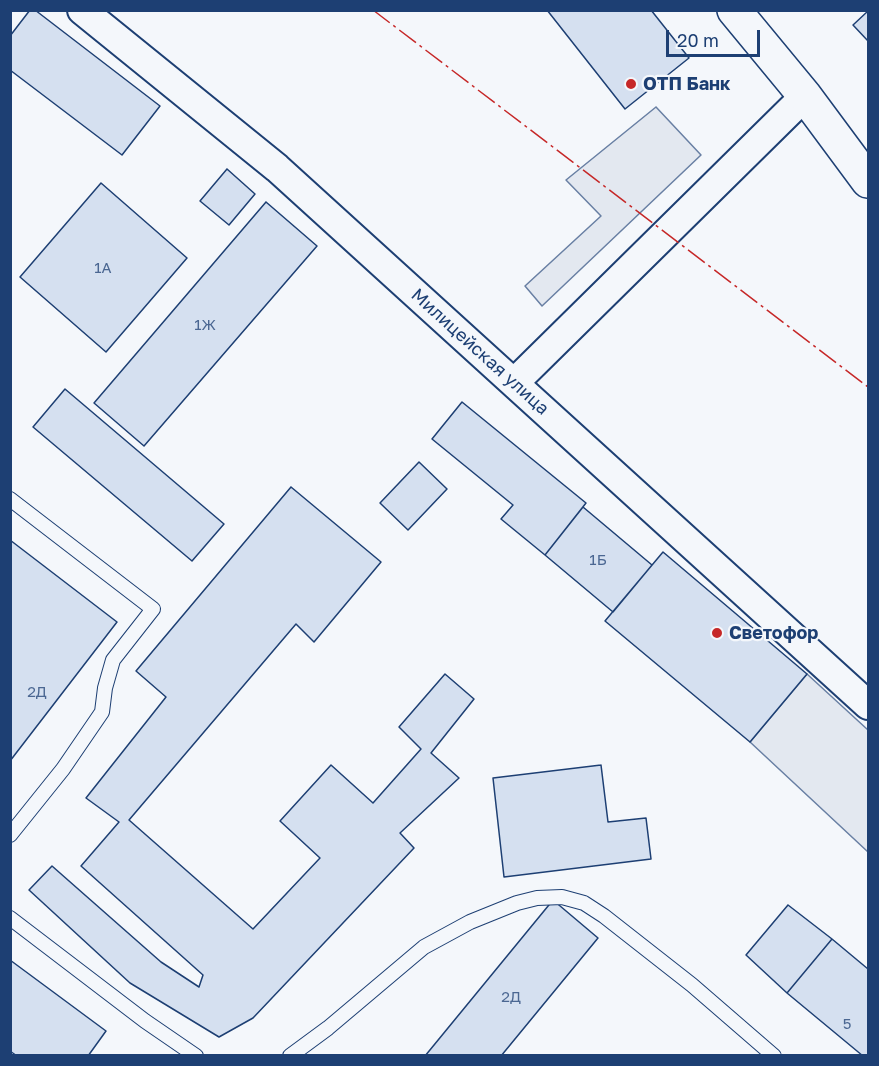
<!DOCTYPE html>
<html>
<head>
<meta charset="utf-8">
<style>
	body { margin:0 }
	#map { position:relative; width:879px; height:1066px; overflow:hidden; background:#f4f7fb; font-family:"Golos Text",sans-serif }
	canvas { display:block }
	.frame { position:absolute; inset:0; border:12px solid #1d3f73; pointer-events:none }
	.scale { position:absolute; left:666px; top:30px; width:94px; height:27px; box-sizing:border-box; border:3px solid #1d3f73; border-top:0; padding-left:8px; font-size:18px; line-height:21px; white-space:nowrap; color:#1d3f73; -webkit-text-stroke:4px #f4f7fb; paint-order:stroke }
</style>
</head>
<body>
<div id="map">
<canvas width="879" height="1066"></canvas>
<div class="frame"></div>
<div class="scale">20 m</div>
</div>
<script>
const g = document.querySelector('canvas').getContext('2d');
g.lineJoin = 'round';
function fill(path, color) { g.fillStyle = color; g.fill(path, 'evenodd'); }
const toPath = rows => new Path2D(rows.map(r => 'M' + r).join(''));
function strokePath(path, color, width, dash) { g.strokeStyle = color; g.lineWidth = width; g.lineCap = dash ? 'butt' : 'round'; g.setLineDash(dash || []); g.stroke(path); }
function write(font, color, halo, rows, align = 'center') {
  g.font = font + ' "Golos Text",sans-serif'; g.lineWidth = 4.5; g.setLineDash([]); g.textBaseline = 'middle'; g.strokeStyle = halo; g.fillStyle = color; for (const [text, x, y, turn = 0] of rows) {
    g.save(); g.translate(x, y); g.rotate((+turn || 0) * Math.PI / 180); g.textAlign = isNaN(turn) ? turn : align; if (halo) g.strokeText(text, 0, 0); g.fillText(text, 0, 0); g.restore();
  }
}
const parking = toPath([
	[656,107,701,155,542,306,525,286,601,216,566,180,656,107],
	[807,674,868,730,868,852,750,742,807,674]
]);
fill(parking, '#e3e8f0');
strokePath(parking, '#687fa3', 1.5);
const building = toPath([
	[30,10,35,10,160,106,122,155,10,70,10,36,30,10],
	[547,10,651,10,689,58,625,109,547,10],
	[868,11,868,41,853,25,868,11],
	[227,169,255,194,229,225,200,201,227,169],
	[101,183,187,258,106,352,20,277,101,183],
	[266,202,317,246,144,446,94,403,266,202],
	[65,389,224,524,192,561,33,427,65,389],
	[462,402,586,503,545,555,501,519,513,505,432,439,462,402],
	[419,462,447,489,408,530,380,503,419,462],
	[291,487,381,562,314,642,296,624,129,820,253,929,320,858,280,821,331,765,373,803,421,749,399,727,445,674,474,699,431,753,459,778,400,833,414,848,253,1018,219,1037,130,983,29,890,52,866,161,962,199,987,203,975,81,866,119,822,86,798,166,697,136,671,291,487],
	[583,507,652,565,613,612,545,555,583,507],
	[10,540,117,622,10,761,10,540],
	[663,552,807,674,750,742,605,621,663,552],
	[601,765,608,822,646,818,651,859,504,877,493,778,601,765],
	[553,900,598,938,501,1056,425,1056,553,900],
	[788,905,832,939,787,993,746,955,788,905],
	[832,939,868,969,868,1056,863,1056,787,993,832,939],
	[10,960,106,1031,88,1056,17,1056,10,1051,10,960]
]);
fill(building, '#d5e0f0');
strokePath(building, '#1d3f73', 1.5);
const lane = toPath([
	[10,499,153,609,113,660,105,688,102,712,63,769,10,835],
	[10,918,145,1021,196,1056],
	[290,1056,328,1028,424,947,470,922,517,903,537,898,562,897,584,903,604,916,692,985,774,1056]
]);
const street = toPath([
	[82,10,277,168,868,705],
	[514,383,805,96]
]);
const secondary = toPath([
	[734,10,805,96,868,181]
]);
strokePath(lane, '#1d3f73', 16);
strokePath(street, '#1d3f73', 32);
strokePath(secondary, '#1d3f73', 36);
strokePath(lane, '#f4f7fb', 14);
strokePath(street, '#f4f7fb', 28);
strokePath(secondary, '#f4f7fb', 33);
strokePath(toPath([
	[373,10,868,387]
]), '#c62828', 1.5, [21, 4.5, 3, 4.5]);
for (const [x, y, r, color] of [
	[631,84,6,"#c62828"],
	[717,633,6,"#c62828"]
]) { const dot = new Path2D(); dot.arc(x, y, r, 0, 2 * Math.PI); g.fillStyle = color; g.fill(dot); strokePath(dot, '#f4f7fb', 2); }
write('15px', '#4b6792', null, [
	["1А",103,268],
	["1Ж",205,325],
	["1Б",598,560],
	["2Д",37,692],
	["2Д",511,997],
	["5",847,1024]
]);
write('bold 18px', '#1d3f73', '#f4f7fb', [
	["ОТП Банк",643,84],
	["Светофор",729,633]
], 'left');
write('18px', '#1d3f73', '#f4f7fb', [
	["Милицейская улица",480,352,42]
]);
</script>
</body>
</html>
